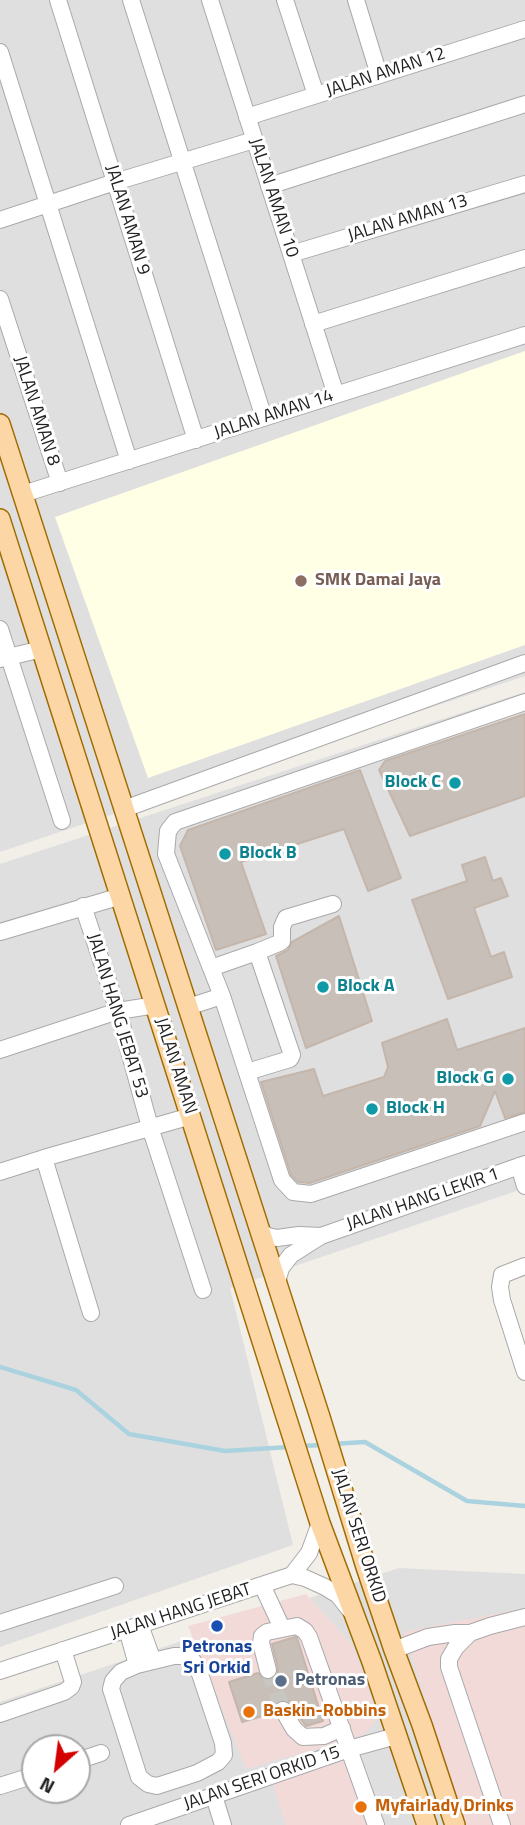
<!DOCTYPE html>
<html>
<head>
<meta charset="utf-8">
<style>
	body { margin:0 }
	#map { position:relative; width:525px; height:1825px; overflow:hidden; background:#f2efe9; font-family:"Titillium Web",sans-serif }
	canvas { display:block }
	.north { position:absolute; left:21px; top:1734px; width:70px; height:70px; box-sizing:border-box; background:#fff; border:2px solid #a7a7a7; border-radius:50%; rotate:208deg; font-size:19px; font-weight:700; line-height:28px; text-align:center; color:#222 }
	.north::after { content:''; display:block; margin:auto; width:24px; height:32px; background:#d40000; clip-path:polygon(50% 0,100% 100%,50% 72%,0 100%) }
</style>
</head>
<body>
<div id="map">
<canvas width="525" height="1825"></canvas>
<div class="north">N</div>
</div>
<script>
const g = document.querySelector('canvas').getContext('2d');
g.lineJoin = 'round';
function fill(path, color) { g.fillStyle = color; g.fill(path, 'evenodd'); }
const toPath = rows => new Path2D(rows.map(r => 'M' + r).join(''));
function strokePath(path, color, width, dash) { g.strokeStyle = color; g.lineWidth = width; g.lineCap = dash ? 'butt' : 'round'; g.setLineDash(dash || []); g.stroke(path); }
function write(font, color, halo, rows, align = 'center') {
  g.font = font + ' "Titillium Web",sans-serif'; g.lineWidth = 6; g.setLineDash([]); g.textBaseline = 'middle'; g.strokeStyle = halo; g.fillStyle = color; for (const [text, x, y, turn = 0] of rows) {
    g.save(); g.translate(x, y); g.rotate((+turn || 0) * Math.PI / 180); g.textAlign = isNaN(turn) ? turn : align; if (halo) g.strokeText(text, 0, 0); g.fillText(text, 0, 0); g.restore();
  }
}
fill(toPath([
	[0,0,525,0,525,676,0,852],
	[525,692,525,1188,230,1288,293,1545,0,1647,0,864],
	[399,1568,525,1574,525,1825,0,1825,0,1702],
	[35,1748,77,1748,77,1790,35,1790]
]), '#e0dfdf');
fill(toPath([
	[306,1594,352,1644,378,1718,364,1735,246,1769,188,1626],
	[525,1608,525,1825,465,1825,404,1632],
	[345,1757,369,1825,286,1825,272,1782]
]), '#f2dad9');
fill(toPath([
	[525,351,525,645,148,778,55,517]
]), '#ffffe5');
strokePath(toPath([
	[0,1367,76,1390,129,1434,225,1451,289,1447],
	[332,1444,365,1442,467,1501,525,1506],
	[301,1446,323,1445]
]), '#aad3df', 4.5);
const building = toPath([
	[525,714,525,796,410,836,379,770,385,761,525,714],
	[360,770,401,878,368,891,344,829,241,862,266,934,216,950,180,846,188,830,360,770],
	[485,857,493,881,501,878,508,896,474,908,491,957,504,952,512,977,448,999,412,900,467,881,462,865,485,857],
	[339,916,372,1021,306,1048,276,956,288,950,292,942,339,916],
	[447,1019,457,1050,525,1028,525,1112,505,1118,495,1091,480,1126,310,1183,298,1182,291,1175,261,1082,314,1069,323,1096,384,1077,388,1067,382,1043,447,1019],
	[295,1637,297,1638,323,1721,306,1726,299,1717,295,1706,293,1706,289,1701,282,1700,274,1704,273,1713,242,1722,229,1682,258,1673,265,1680,270,1680,275,1678,278,1673,278,1668,272,1644,295,1637]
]);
fill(building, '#c7bfb8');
strokePath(building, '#c4b6ab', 2);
strokePath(toPath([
	[268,1670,283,1710]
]), '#c8c6c1', 16, [16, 8]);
const minor = toPath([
	[58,0,196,440],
	[131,0,264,418],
	[210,0,336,395],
	[285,0,316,95],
	[356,0,379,75],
	[0,52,129,461],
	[247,117,525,29],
	[269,186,525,104],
	[0,220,115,182,254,140],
	[291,254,525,184],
	[0,299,60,483],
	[313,324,525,258],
	[23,494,525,335],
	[0,629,62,821],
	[0,659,42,649],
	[525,702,175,822,168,831,166,854,222,996,282,1180,293,1192,311,1194,525,1122],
	[124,809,525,663],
	[83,906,118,1011,150,1127,203,1290],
	[0,932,121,896],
	[211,968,257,952,279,943,282,941,282,927,286,918,333,904],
	[188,1007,222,996],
	[0,1050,118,1011,156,1005],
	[247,1072,290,1059,292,1055,257,952],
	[44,1158,91,1313],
	[519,1166,525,1186],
	[0,1172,44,1158,191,1116],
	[261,1232,268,1236,277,1238,299,1235,321,1236],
	[525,1266,502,1275,500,1287,502,1300,525,1372],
	[277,1282,281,1268,291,1255,321,1236,525,1164],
	[292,1575,309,1553,320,1523],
	[262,1585,282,1628],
	[0,1623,115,1586],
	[140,1625,153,1661],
	[127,1629,137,1665],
	[470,1633,456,1647,449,1659,449,1667,502,1825],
	[394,1650,428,1637,455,1633,470,1633,490,1626,525,1617],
	[174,1656,183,1656,193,1661,200,1674,223,1743,224,1755,218,1762,197,1773,157,1786,148,1784,139,1777,111,1689,113,1681,121,1672,137,1665,174,1656],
	[268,1670,261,1643,262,1636,267,1632,297,1626,305,1631,309,1637,376,1825],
	[0,1671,292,1575,305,1578,325,1587,338,1595,349,1609],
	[283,1710,294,1729,303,1737,324,1736,342,1728],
	[0,1714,64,1692,71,1687,73,1682,63,1650],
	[77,1761,101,1753],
	[0,1786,35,1775],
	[214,1796,223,1825],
	[129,1825,349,1749,396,1736]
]);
const major = toPath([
	[0,424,320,1417,366,1567,394,1650,422,1725,455,1825],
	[0,519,320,1523,372,1662,427,1825]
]);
strokePath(minor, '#a9a9a9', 18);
strokePath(major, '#a06b00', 22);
strokePath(minor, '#fff', 16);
strokePath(major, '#fcd6a4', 19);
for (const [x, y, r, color] of [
	[301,581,7,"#8d6e63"],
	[455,783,7,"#0f9aa8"],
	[225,854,7,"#0f9aa8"],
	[323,987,7,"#0f9aa8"],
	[508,1079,7,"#0f9aa8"],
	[372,1109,7,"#0f9aa8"],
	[217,1626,7,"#1a4fb4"],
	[281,1681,7,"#5c6f8a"],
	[249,1712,7,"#e8710a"],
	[361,1807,7,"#e8710a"]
]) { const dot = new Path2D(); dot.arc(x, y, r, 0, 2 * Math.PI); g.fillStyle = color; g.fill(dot); strokePath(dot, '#fff', 2.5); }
write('18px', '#222', '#fff', [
	["JALAN AMAN 12",386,73,-18],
	["JALAN AMAN 10",273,198,72],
	["JALAN AMAN 13",408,219,-17],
	["JALAN AMAN 9",127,220,73],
	["JALAN AMAN 8",36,411,72],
	["JALAN AMAN 14",274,415,-18],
	["JALAN HANG JEBAT 53",117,1016,73],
	["JALAN AMAN",175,1066,72],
	["JALAN HANG LEKIR 1",423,1200,-19],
	["JALAN SERI ORKID",358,1536,72],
	["JALAN HANG JEBAT",181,1612,-18],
	["JALAN SERI ORKID 15",262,1779,-19]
]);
write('bold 18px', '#785e54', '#fff', [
	["SMK Damai Jaya",315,581]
], 'left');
write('bold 18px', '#0d838f', '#fff', [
	["Block C",441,783,"right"],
	["Block B",239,854],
	["Block A",337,987],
	["Block G",494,1079,"right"],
	["Block H",386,1109]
], 'left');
write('bold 18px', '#164399', '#fff', [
	["Petronas",217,1648],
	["Sri Orkid",217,1669]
]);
write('bold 18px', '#4e5e75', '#fff', [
	["Petronas",295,1681]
], 'left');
write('bold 18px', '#c56008', '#fff', [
	["Baskin-Robbins",263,1712],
	["Myfairlady Drinks",375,1807]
], 'left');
</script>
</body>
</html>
